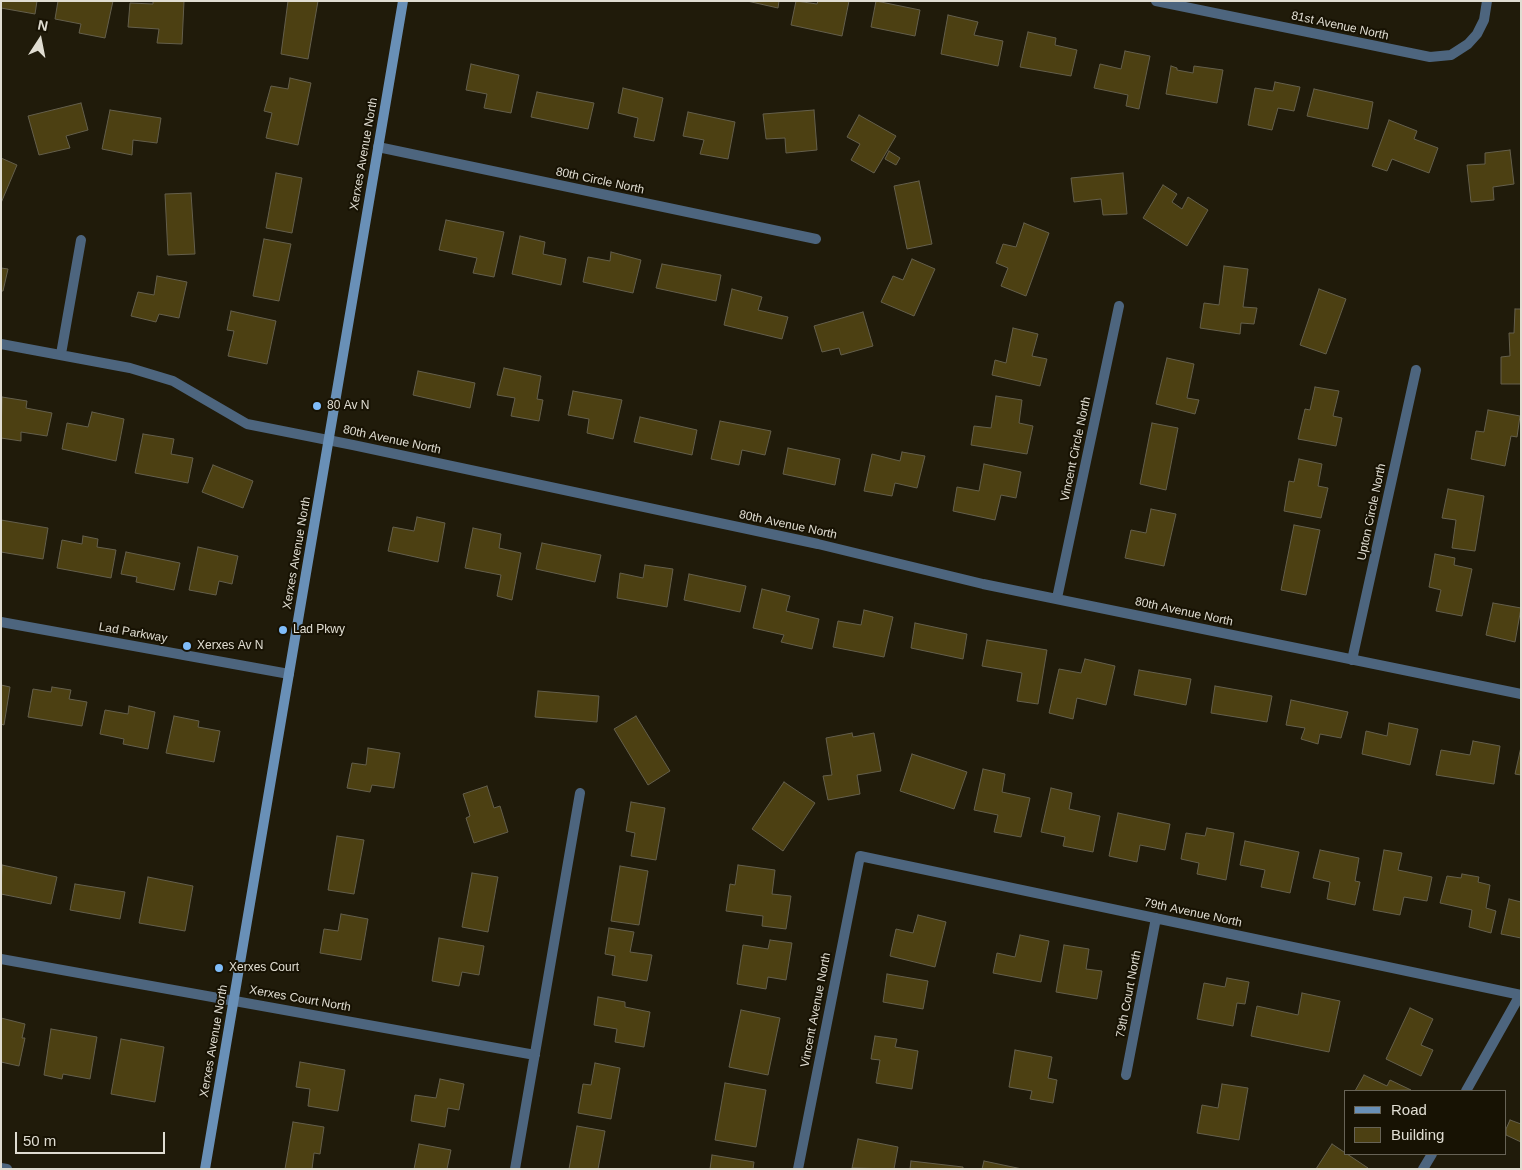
<!DOCTYPE html>
<html>
<head>
<meta charset="utf-8">
<style>
	body { margin:0 }
	#map { position:relative; width:1522px; height:1170px; overflow:hidden; background:#201b0a; font-family:Helvetica,sans-serif }
	canvas { display:block }
	.frame { position:absolute; inset:0; border:2px solid #e0ddd2; pointer-events:none }
	.legend { position:absolute; left:1344px; top:1090px; width:162px; height:65px; box-sizing:border-box; background:#171203; border:1px solid #676356; margin:0; padding:6px 9px; list-style:none; font-size:15px; color:#e0ddd2 }
	.legend li { display:flex; align-items:center; gap:10px; height:25px }
	.legend b { width:25px; border:1px solid #676356 }
	.north { position:absolute; left:15px; top:15px; width:50px; height:50px; -webkit-text-stroke:4px #171203; paint-order:stroke; rotate:11deg; font-size:14px; font-weight:700; line-height:20px; text-align:center; color:#e0ddd2 }
	.north::after { content:''; display:block; margin:auto; width:18px; height:22px; background:#e0ddd2; clip-path:polygon(50% 0,100% 100%,50% 72%,0 100%) }
	.scale { position:absolute; left:15px; top:1132px; width:150px; height:22px; box-sizing:border-box; border:2px solid #e0ddd2; border-top:0; padding-left:6px; font-size:15px; line-height:18px; white-space:nowrap; color:#e0ddd2; -webkit-text-stroke:4px #171203; paint-order:stroke }
</style>
</head>
<body>
<div id="map">
<canvas width="1522" height="1170"></canvas>
<div class="frame"></div>
<ul class="legend">
<li><b style="height:6px;background:#6990b7"></b>Road</li>
<li><b style="height:14px;background:#4c4012"></b>Building</li>
</ul>
<div class="north">N</div>
<div class="scale">50 m</div>
</div>
<script>
const g = document.querySelector('canvas').getContext('2d');
g.lineJoin = 'round';
function fill(path, color) { g.fillStyle = color; g.fill(path, 'evenodd'); }
const toPath = rows => new Path2D(rows.map(r => 'M' + r).join(''));
function strokePath(path, color, width, dash) { g.strokeStyle = color; g.lineWidth = width; g.lineCap = dash ? 'butt' : 'round'; g.setLineDash(dash || []); g.stroke(path); }
function write(font, color, halo, rows, align = 'center') {
  g.font = font + ' Helvetica,sans-serif'; g.lineWidth = 4; g.setLineDash([]); g.textBaseline = 'middle'; g.strokeStyle = halo; g.fillStyle = color; for (const [text, x, y, turn = 0] of rows) {
    g.save(); g.translate(x, y); g.rotate((+turn || 0) * Math.PI / 180); g.textAlign = isNaN(turn) ? turn : align; if (halo) g.strokeText(text, 0, 0); g.fillText(text, 0, 0); g.restore();
  }
}
const building = toPath([
	[1,1,37,1,35,14,1,8,1,1],
	[58,1,113,1,105,38,79,33,81,24,55,19,58,1],
	[153,1,184,1,182,44,157,43,159,29,128,27,130,3,153,4,153,1],
	[288,1,318,1,308,59,281,54,288,1],
	[747,1,779,1,778,8,747,1],
	[796,1,817,4,818,1,849,1,842,36,791,25,796,1],
	[876,1,920,10,915,36,871,27,876,1],
	[948,15,978,22,974,35,1003,41,998,66,941,54,948,15],
	[1028,32,1056,38,1055,45,1077,50,1071,76,1020,67,1028,32],
	[1125,51,1150,56,1139,109,1126,106,1128,95,1094,88,1100,64,1121,69,1125,51],
	[471,64,519,75,511,113,484,108,487,94,466,90,471,64],
	[1171,66,1177,68,1177,70,1193,73,1194,66,1223,70,1217,103,1166,94,1171,66],
	[290,78,311,83,298,145,266,138,272,113,264,111,271,86,288,89,290,78],
	[1275,82,1300,87,1294,111,1278,108,1272,130,1248,125,1255,88,1273,91,1275,82],
	[623,88,663,98,654,141,634,137,638,118,618,113,623,88],
	[1314,89,1373,102,1368,129,1307,116,1314,89],
	[537,92,594,103,588,129,531,117,537,92],
	[81,103,88,130,66,136,70,148,39,155,28,116,81,103],
	[110,110,161,118,157,143,133,140,132,155,102,149,110,110],
	[814,110,817,150,786,153,785,138,766,139,763,114,814,110],
	[688,112,735,122,728,159,700,154,704,140,683,136,688,112],
	[859,115,896,136,874,173,851,160,860,144,847,137,859,115],
	[1389,120,1417,131,1414,139,1438,148,1429,173,1392,159,1387,171,1372,166,1389,120],
	[1510,150,1514,184,1493,187,1494,200,1471,202,1467,165,1485,164,1485,153,1510,150],
	[889,151,900,158,896,165,885,159,889,151],
	[1,158,17,165,1,203,1,158],
	[276,173,302,178,292,233,266,228,276,173],
	[1123,173,1127,214,1103,215,1101,199,1074,202,1071,178,1123,173],
	[919,181,932,244,907,249,894,186,919,181],
	[1163,185,1177,194,1172,202,1182,209,1188,197,1208,210,1187,246,1143,218,1163,185],
	[191,193,195,254,168,255,165,194,191,193],
	[446,220,504,232,494,277,473,273,477,258,439,250,446,220],
	[1024,223,1049,233,1026,296,1001,286,1008,268,996,263,1003,244,1016,247,1024,223],
	[520,236,545,242,543,254,566,259,561,285,512,274,520,236],
	[264,239,291,244,279,301,253,296,264,239],
	[611,252,641,260,633,293,583,282,588,257,610,261,611,252],
	[912,259,935,269,914,316,881,302,893,276,903,280,912,259],
	[662,264,721,275,716,301,656,288,662,264],
	[1224,266,1248,269,1243,307,1257,308,1254,324,1241,323,1240,334,1200,328,1204,303,1219,305,1224,266],
	[1,268,8,269,3,291,1,291,1,268],
	[157,276,187,282,179,318,159,314,156,322,131,316,138,292,154,295,157,276],
	[732,289,762,297,758,310,788,317,782,339,724,325,732,289],
	[1319,289,1346,299,1326,354,1300,345,1319,289],
	[1515,309,1521,309,1521,384,1501,384,1501,357,1510,356,1509,333,1514,333,1515,309],
	[231,311,276,321,267,364,228,356,234,331,227,330,231,311],
	[863,312,873,346,841,355,839,348,822,352,814,326,863,312],
	[1013,328,1038,334,1032,356,1047,359,1040,386,992,375,995,360,1006,363,1013,328],
	[1167,358,1194,364,1187,398,1199,400,1195,414,1156,404,1167,358],
	[504,368,541,376,537,399,543,400,539,421,511,416,515,398,497,395,504,368],
	[418,371,475,383,470,408,413,395,418,371],
	[1315,387,1339,391,1333,416,1342,418,1336,446,1298,439,1305,409,1310,410,1315,387],
	[573,391,622,400,613,439,587,433,589,419,568,415,573,391],
	[996,396,1022,400,1019,423,1033,426,1027,454,971,445,974,426,991,428,996,396],
	[2,397,27,401,26,408,52,413,47,436,21,432,21,441,1,438,2,397],
	[1488,410,1520,416,1517,437,1511,436,1505,466,1471,459,1476,431,1484,432,1488,410],
	[92,412,124,419,116,461,62,449,67,423,88,427,92,412],
	[640,417,697,430,692,455,634,442,640,417],
	[720,421,771,431,765,455,742,450,739,465,711,459,720,421],
	[1152,423,1178,428,1166,490,1140,484,1152,423],
	[143,434,174,439,171,454,193,458,188,483,135,473,143,434],
	[788,448,840,459,835,485,783,474,788,448],
	[902,452,925,456,917,488,895,483,892,496,864,491,872,454,900,461,902,452],
	[1299,459,1322,464,1318,486,1328,488,1321,518,1284,511,1289,481,1294,482,1299,459],
	[984,464,1021,472,1016,498,1001,495,995,520,953,511,957,487,979,491,984,464],
	[213,465,253,481,243,508,202,492,213,465],
	[1448,489,1484,496,1475,551,1452,548,1456,520,1442,518,1448,489],
	[1151,509,1176,514,1164,566,1125,558,1131,530,1146,533,1151,509],
	[417,517,445,523,438,562,388,551,393,527,414,531,417,517],
	[1,520,48,528,43,559,1,552,1,520],
	[1294,525,1320,530,1306,595,1281,590,1294,525],
	[473,528,501,534,499,548,521,553,512,600,497,596,501,575,465,568,473,528],
	[83,536,98,539,97,547,116,550,111,578,57,568,62,540,82,544,83,536],
	[542,543,601,555,595,582,536,569,542,543],
	[198,547,238,556,232,584,219,581,216,595,189,590,198,547],
	[126,552,180,563,174,590,136,582,137,577,121,574,126,552],
	[1435,554,1455,558,1454,565,1472,569,1462,616,1436,611,1441,590,1429,587,1435,554],
	[645,565,673,569,667,607,617,598,620,573,643,578,645,565],
	[689,574,746,586,740,612,684,600,689,574],
	[762,589,790,596,786,611,819,619,812,649,781,642,784,635,753,628,762,589],
	[1493,603,1521,608,1515,642,1486,635,1493,603],
	[864,610,893,617,884,657,833,647,838,621,861,625,864,610],
	[915,623,967,634,963,659,911,648,915,623],
	[987,640,1047,650,1038,704,1017,701,1022,673,982,666,987,640],
	[1085,659,1115,666,1106,705,1077,698,1073,719,1049,713,1059,669,1081,673,1085,659],
	[1139,670,1191,679,1186,705,1134,695,1139,670],
	[1,685,10,687,4,725,1,724,1,685],
	[1215,686,1272,696,1267,722,1211,713,1215,686],
	[52,687,71,690,69,699,87,702,82,726,28,717,33,689,51,692,52,687],
	[538,691,599,696,597,722,535,717,538,691],
	[1291,700,1348,712,1341,738,1320,734,1318,744,1301,739,1305,728,1286,725,1291,700],
	[129,706,155,712,148,749,123,744,124,739,100,734,105,710,128,714,129,706],
	[174,716,199,721,198,727,220,731,214,762,166,753,174,716],
	[636,716,670,771,648,785,614,729,636,716],
	[1389,723,1418,729,1410,765,1362,754,1366,731,1387,736,1389,723],
	[852,733,853,737,874,733,881,771,857,775,860,794,828,800,823,776,832,775,826,738,852,733],
	[1473,741,1500,746,1494,784,1436,775,1441,750,1470,755,1473,741],
	[1521,747,1521,775,1515,774,1521,747],
	[368,748,400,753,394,788,372,785,370,792,347,788,352,763,366,765,368,748],
	[912,754,967,772,954,809,900,791,912,754],
	[983,769,1005,774,1002,792,1030,798,1021,837,994,832,998,815,974,810,983,769],
	[784,782,815,803,783,851,752,829,784,782],
	[487,786,494,808,500,806,508,832,474,843,466,818,470,816,463,794,487,786],
	[1051,788,1072,793,1069,809,1100,816,1093,852,1063,846,1065,837,1041,832,1051,788],
	[631,802,665,808,656,860,631,856,635,833,626,831,631,802],
	[1118,813,1170,824,1165,850,1140,845,1137,862,1109,856,1118,813],
	[1207,828,1234,833,1226,880,1197,874,1199,863,1181,859,1186,833,1205,836,1207,828],
	[337,836,364,840,354,894,328,890,337,836],
	[1245,841,1299,852,1290,893,1261,887,1265,870,1240,865,1245,841],
	[1320,850,1359,858,1355,881,1360,882,1355,905,1327,899,1330,882,1313,878,1320,850],
	[1384,850,1402,853,1398,870,1432,877,1427,901,1404,897,1400,915,1373,910,1384,850],
	[2,865,57,877,51,904,1,894,2,865],
	[738,865,775,870,772,894,791,896,786,929,762,926,763,916,726,911,730,884,735,885,738,865],
	[620,866,648,871,639,925,611,921,620,866],
	[472,873,498,877,488,932,462,927,472,873],
	[1462,874,1479,877,1478,882,1490,885,1486,908,1496,911,1491,933,1469,927,1472,910,1440,903,1447,876,1461,878,1462,874],
	[148,877,193,886,185,931,139,923,148,877],
	[75,884,125,892,120,919,70,910,75,884],
	[1509,899,1521,902,1521,938,1501,934,1509,899],
	[341,914,368,919,361,960,320,953,324,929,338,931,341,914],
	[918,915,946,922,935,967,890,956,896,929,913,933,918,915],
	[609,928,634,932,630,952,652,955,647,981,612,975,615,956,605,954,609,928],
	[1020,935,1049,941,1041,982,993,973,997,953,1015,957,1020,935],
	[439,938,484,946,479,975,462,972,459,986,432,981,439,938],
	[770,940,792,943,786,980,768,977,766,989,737,984,743,945,768,949,770,940],
	[1064,945,1089,949,1086,969,1102,971,1097,999,1056,992,1064,945],
	[887,974,928,981,923,1009,883,1002,887,974],
	[1227,978,1249,982,1245,1004,1237,1003,1233,1026,1197,1019,1204,983,1225,987,1227,978],
	[1302,993,1340,1001,1329,1052,1251,1036,1257,1006,1298,1015,1302,993],
	[598,997,625,1002,625,1007,650,1012,644,1047,615,1042,617,1029,594,1025,598,997],
	[1410,1008,1433,1019,1421,1045,1433,1050,1421,1076,1386,1059,1410,1008],
	[741,1010,780,1018,768,1075,729,1067,741,1010],
	[1,1018,25,1024,22,1038,25,1038,19,1066,1,1062,1,1018],
	[51,1029,97,1037,90,1079,63,1074,62,1079,44,1075,51,1029],
	[875,1036,897,1039,895,1047,918,1051,912,1089,876,1083,880,1060,871,1059,875,1036],
	[121,1039,164,1047,155,1102,111,1094,121,1039],
	[1015,1050,1052,1057,1048,1078,1057,1080,1053,1103,1030,1099,1032,1091,1009,1087,1015,1050],
	[300,1062,345,1070,338,1111,308,1106,310,1089,296,1087,300,1062],
	[595,1063,620,1068,611,1119,578,1113,583,1084,591,1085,595,1063],
	[1364,1075,1387,1086,1390,1080,1411,1090,1355,1091,1364,1075],
	[440,1079,464,1084,459,1110,448,1108,445,1127,411,1121,415,1095,436,1098,440,1079],
	[725,1083,766,1090,756,1147,715,1140,725,1083],
	[1222,1084,1248,1088,1239,1140,1197,1133,1202,1105,1218,1108,1222,1084],
	[1510,1120,1521,1124,1521,1142,1506,1135,1506,1129,1510,1120],
	[293,1122,324,1127,320,1154,314,1153,312,1169,285,1169,293,1122],
	[577,1126,605,1131,598,1169,569,1169,577,1126],
	[858,1139,898,1147,894,1169,852,1168,858,1139],
	[419,1144,451,1150,447,1169,414,1169,419,1144],
	[1332,1144,1368,1168,1368,1169,1316,1169,1332,1144],
	[712,1155,754,1162,753,1169,710,1169,712,1155],
	[911,1161,963,1167,963,1169,910,1169,911,1161],
	[984,1161,1022,1169,982,1169,984,1161]
]);
fill(building, '#4c4012');
strokePath(building, '#645f4c', 1);
strokePath(toPath([
	[1,1168,7,1169]
]), '#4d657e', 10);
strokePath(toPath([
	[1156,1,1430,57,1451,55,1468,44,1477,34,1484,20,1487,1],
	[378,147,816,239],
	[1,344,130,368,173,381,247,424,353,445,818,544,983,584,1521,694],
	[61,354,81,240],
	[1057,598,1119,306],
	[1,622,289,674],
	[1352,660,1416,370],
	[1,959,535,1055],
	[1126,1075,1156,918],
	[1466,1091,1520,995],
	[515,1169,580,793],
	[798,1169,860,856,1521,995],
	[1423,1169,1432,1154]
]), '#4d657e', 10);
strokePath(toPath([
	[205,1169,403,1]
]), '#6990b7', 10);
for (const [x, y, r, color] of [
	[317,406,5,"#80bdfa"],
	[283,630,5,"#80bdfa"],
	[187,646,5,"#80bdfa"],
	[219,968,5,"#80bdfa"]
]) { const dot = new Path2D(); dot.arc(x, y, r, 0, 2 * Math.PI); g.fillStyle = color; g.fill(dot); strokePath(dot, '#171203', 2); }
write('12px', '#e0ddd2', '#171203', [
	["81st Avenue North",1340,26,12],
	["Xerxes Avenue North",364,154,-80],
	["80th Circle North",600,181,12],
	["80th Avenue North",392,440,12],
	["Vincent Circle North",1076,449,-78],
	["Upton Circle North",1372,512,-78],
	["80th Avenue North",788,525,12],
	["Xerxes Avenue North",297,553,-80],
	["80th Avenue North",1184,612,12],
	["Lad Parkway",133,633,10],
	["79th Avenue North",1193,913,12],
	["79th Court North",1129,994,-79],
	["Xerxes Court North",300,999,10],
	["Vincent Avenue North",816,1010,-79],
	["Xerxes Avenue North",214,1041,-80]
]);
write('12px', '#e0ddd2', '#171203', [
	["80 Av N",327,406],
	["Lad Pkwy",293,630],
	["Xerxes Av N",197,646],
	["Xerxes Court",229,968]
], 'left');
</script>
</body>
</html>
